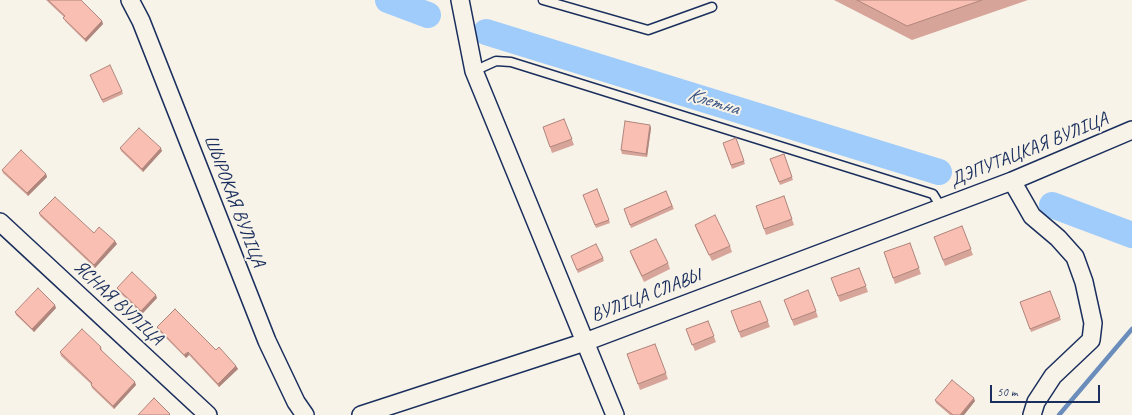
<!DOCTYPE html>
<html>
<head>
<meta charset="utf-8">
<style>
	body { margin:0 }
	#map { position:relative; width:1132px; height:415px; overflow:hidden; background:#f7f3e8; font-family:Caveat,sans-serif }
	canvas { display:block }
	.scale { position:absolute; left:990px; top:385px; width:110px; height:18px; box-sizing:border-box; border:2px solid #1b2f5e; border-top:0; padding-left:5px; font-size:12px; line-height:14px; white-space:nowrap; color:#1b2f5e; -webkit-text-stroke:3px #f7f3e8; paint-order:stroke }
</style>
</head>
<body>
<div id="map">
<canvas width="1132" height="415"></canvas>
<div class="scale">50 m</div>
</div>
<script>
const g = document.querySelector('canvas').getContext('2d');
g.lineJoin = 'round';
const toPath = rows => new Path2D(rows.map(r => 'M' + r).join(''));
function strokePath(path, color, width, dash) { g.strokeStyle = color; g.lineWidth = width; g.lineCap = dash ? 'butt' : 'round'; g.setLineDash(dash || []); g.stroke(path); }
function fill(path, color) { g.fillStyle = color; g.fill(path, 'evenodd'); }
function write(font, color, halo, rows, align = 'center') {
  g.font = font + ' Caveat,sans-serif'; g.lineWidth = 4; g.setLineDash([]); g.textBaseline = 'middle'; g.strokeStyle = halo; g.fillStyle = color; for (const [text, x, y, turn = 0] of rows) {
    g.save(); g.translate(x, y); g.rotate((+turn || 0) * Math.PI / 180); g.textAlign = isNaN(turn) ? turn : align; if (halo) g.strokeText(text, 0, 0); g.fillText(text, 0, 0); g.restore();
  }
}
strokePath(toPath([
	[1059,415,1132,329]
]), '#6a8dbc', 4.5);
strokePath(toPath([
	[388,0,428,15],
	[486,32,939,172],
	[1052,205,1132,235]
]), '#9fccfa', 26);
const lane = toPath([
	[543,0,648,30,712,7],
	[474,71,496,61,511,62,933,194,941,207]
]);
const street = toPath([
	[130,0,141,21,267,341,296,402,305,415],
	[460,0,474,71,615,415],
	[1012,181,1032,216,1058,238,1075,257,1084,282,1093,323,1091,340,1053,376,1036,402,1032,415],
	[0,222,208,415],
	[361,415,585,342,1012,181,1132,130]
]);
strokePath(lane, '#1b2f5e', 11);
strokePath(street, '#1b2f5e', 20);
strokePath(lane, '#f7f3e8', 8);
strokePath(street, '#f7f3e8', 17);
fill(toPath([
	[46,0,81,0,102,21,103,24,86,42,65,21,64,17],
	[834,0,1028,0,912,40],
	[90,75,122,91,123,94,103,103],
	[564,119,574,145,552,153,543,127],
	[651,128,647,157,622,154,621,150],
	[736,138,745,164,732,169,723,143],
	[120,148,162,151,143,172,121,151],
	[784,154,793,180,780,185,770,159],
	[2,170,46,174,47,177,28,196,3,173],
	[597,189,610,223,596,228,583,195],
	[666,191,674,209,631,228,624,209],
	[784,196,794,225,766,235,756,206],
	[39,213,94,233,117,244,95,268,40,216],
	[695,225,730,246,732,252,712,261,697,231],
	[962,226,973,255,945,266,934,237],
	[910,243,921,274,895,284,884,252],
	[630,251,668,263,670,269,644,282,632,257],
	[603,258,604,261,578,273,572,259],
	[859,268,868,292,840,302,831,278],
	[117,288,157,298,142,314,118,291],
	[808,290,818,317,794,326,784,300],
	[1050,291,1061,320,1031,332,1020,302],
	[760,301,770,327,741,338,731,311],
	[56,308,34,332,16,315,15,312],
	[708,321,716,342,695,351,686,329],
	[157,327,216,350,236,366,238,369,219,387,189,355,186,358,158,330],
	[655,344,668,379,640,390,627,354],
	[101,347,102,351,136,385,114,409,92,388,91,384,61,356,60,352],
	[935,400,975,401,964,415,950,415,936,403]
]), '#d7a49a');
fill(toPath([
	[102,21,103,24,86,42,85,39],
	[650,125,651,128,647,157,646,154],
	[161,148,162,151,143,172,142,169],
	[46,174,47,177,28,196,27,193],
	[115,241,117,244,95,268,94,265],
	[156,295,157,298,142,314,141,311],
	[55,305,56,308,34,332,32,329],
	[188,352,189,355,186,358,184,355],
	[236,366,238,369,219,387,218,384],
	[135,382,136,385,114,409,113,406],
	[974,398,975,401,964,415,960,415]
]), '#af867d');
const building = toPath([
	[48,0,81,0,102,21,85,39,63,18,65,16,48,0],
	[857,0,982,0,907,26,857,0],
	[110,65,122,91,102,100,90,75,110,65],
	[564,119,572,139,550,147,543,127,564,119],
	[625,121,650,125,646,154,621,150,625,121],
	[139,128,161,148,142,169,120,148,139,128],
	[736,138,744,161,731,165,723,143,736,138],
	[21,150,46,174,27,193,2,170,21,150],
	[784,154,792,177,779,182,770,159,784,154],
	[597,189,609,220,595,225,583,195,597,189],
	[666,191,672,206,630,225,624,209,666,191],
	[784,196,792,219,764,229,756,206,784,196],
	[55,197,94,233,99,227,115,241,94,265,39,213,55,197],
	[715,215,730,246,709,255,695,225,715,215],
	[962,226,971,249,943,260,934,237,962,226],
	[656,239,668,263,642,276,630,251,656,239],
	[910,243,919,268,893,278,884,252,910,243],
	[596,244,603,258,577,270,571,256,596,244],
	[859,268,866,286,838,296,831,278,859,268],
	[132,272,156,295,141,311,117,288,132,272],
	[38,288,55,305,32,329,15,312,38,288],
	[808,290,816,311,792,320,784,300,808,290],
	[1050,291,1060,317,1030,329,1020,302,1050,291],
	[760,301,768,321,739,332,731,311,760,301],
	[175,309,216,350,219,347,236,366,218,384,188,352,184,355,157,327,175,309],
	[708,321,714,336,692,345,686,329,708,321],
	[82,329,101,347,100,349,135,382,113,406,91,385,92,383,60,352,82,329],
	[655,344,666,373,638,384,627,354,655,344],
	[952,380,974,398,960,415,953,415,935,400,952,380],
	[154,398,170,414,169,415,138,415,154,398]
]);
fill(building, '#fabfb3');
strokePath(building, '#af867d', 1);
write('19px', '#1b2f5e', '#f7f3e8', [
	["ДЭПУТАЦКАЯ ВУЛІЦА",1029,150,-22],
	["ШЫРОКАЯ ВУЛІЦА",234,201,69],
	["ВУЛІЦА СЛАВЫ",646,296,-21],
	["ЯСНАЯ ВУЛІЦА",118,303,43]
]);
write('italic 20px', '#3c5685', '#f7f3e8', [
	["Клетна",713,102,17]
]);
</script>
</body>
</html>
